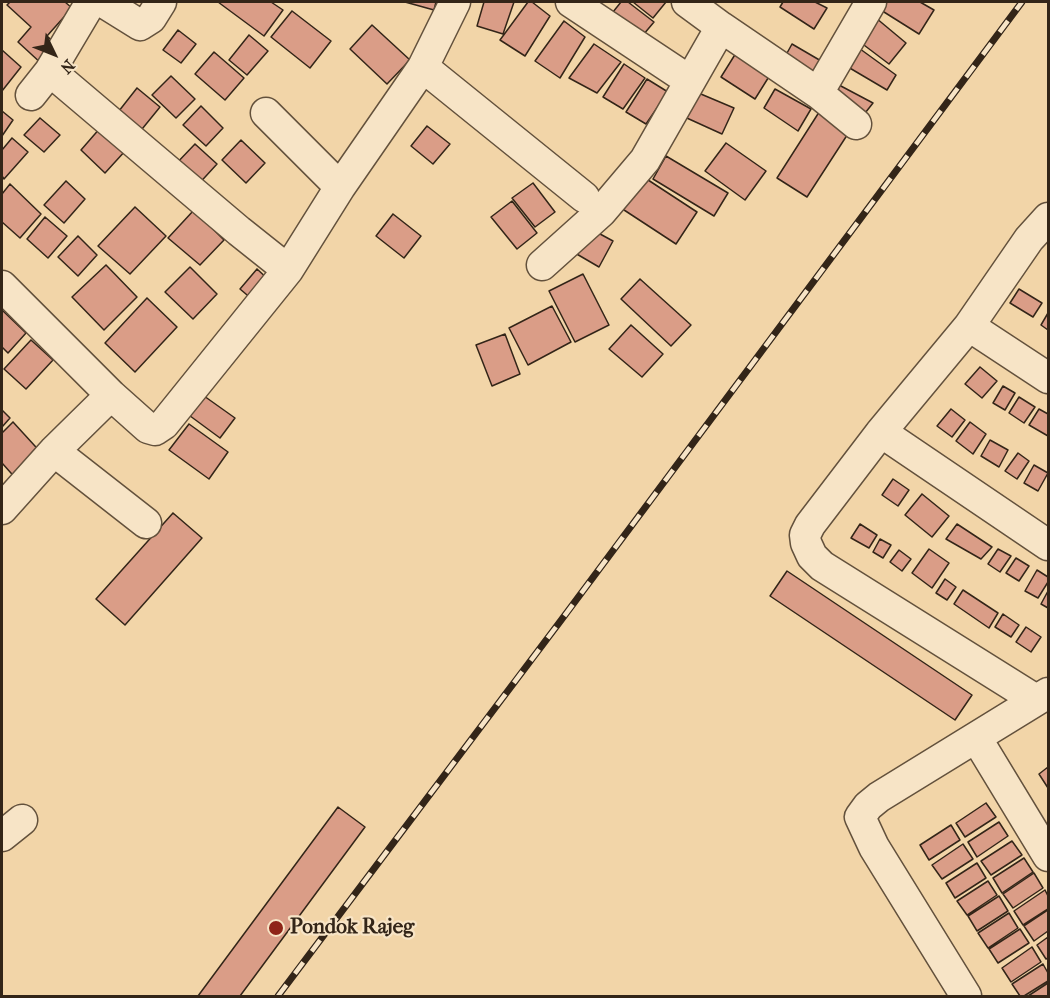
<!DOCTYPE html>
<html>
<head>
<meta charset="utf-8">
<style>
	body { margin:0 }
	#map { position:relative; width:1050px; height:998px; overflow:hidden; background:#f2d5a8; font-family:"IM FELL French Canon",serif }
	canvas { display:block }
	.frame { position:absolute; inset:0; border:3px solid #332518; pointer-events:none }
	.north { position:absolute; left:24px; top:24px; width:60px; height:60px; -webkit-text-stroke:4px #f7e4c6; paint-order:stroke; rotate:133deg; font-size:16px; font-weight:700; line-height:24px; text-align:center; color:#332518 }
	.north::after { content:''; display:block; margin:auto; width:21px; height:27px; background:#332518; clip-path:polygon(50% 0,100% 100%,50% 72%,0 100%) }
</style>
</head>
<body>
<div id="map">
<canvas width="1050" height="998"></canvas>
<div class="frame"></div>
<div class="north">N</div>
</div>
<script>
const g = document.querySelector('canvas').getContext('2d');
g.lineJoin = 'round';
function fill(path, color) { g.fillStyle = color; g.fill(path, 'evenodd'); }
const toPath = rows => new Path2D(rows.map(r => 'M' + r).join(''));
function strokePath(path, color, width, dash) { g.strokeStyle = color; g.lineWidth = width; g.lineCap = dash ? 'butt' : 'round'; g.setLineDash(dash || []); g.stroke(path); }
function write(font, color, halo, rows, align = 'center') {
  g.font = font + ' "IM FELL French Canon",serif'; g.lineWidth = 4.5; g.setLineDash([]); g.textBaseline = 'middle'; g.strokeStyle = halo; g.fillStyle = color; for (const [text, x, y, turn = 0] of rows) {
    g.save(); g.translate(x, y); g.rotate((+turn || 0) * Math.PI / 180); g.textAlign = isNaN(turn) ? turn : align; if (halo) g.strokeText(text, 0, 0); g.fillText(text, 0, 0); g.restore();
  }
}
const building = toPath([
	[10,2,65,2,72,8,47,36,59,47,43,65,18,42,31,27,7,5,10,2],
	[218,2,271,2,283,10,264,36,218,2],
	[405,2,436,2,434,10,405,2],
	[484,2,514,2,503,34,477,26,484,2],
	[528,2,532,2,550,16,525,56,500,40,528,2],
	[621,2,628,2,654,22,638,41,609,17,621,2],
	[633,2,666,2,653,18,633,2],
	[783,2,815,2,827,8,814,29,780,7,783,2],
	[880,2,920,2,934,10,919,34,876,7,880,2],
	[292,11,331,41,310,68,271,37,292,11],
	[870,13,906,43,889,64,852,36,870,13],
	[564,21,585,37,560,78,535,61,564,21],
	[372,25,410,60,387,84,350,49,372,25],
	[178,30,196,44,181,63,163,50,178,30],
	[249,35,268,51,247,75,229,60,249,35],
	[594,44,621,62,597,93,569,78,594,44],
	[792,44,828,65,815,86,781,64,792,44],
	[856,46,896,75,887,90,848,67,856,46],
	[2,50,21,67,2,91,2,50],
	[214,52,244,78,225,100,195,74,214,52],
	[736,53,770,75,755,99,721,77,736,53],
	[624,64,645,78,623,109,603,97,624,64],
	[171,76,195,99,176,118,152,95,171,76],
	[647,79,668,92,646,124,626,112,647,79],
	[839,85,873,103,858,122,829,99,839,85],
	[137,88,160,107,138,134,115,116,137,88],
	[689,89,734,108,722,134,678,114,689,89],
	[775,89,811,109,798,131,764,108,775,89],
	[201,106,223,128,206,146,183,125,201,106],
	[823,106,853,126,807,197,777,178,823,106],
	[2,111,13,120,2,136,2,111],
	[40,118,60,135,44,152,24,135,40,118],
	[427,126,450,144,433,164,411,146,427,126],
	[101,127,126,150,105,173,81,150,101,127],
	[12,138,28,152,4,179,2,176,2,150,12,138],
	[241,140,265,163,246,183,222,160,241,140],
	[726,143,766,171,745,200,705,171,726,143],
	[195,144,217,164,195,188,173,167,195,144],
	[666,156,728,193,714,216,653,179,666,156],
	[642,176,697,212,676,244,621,208,642,176],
	[66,181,85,199,64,223,44,205,66,181],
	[533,183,555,212,535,227,512,198,533,183],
	[10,184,41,214,20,238,2,222,2,194,10,184],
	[512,201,537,233,517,249,491,217,512,201],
	[135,207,166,236,130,274,98,246,135,207],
	[194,210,224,240,200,265,168,238,194,210],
	[393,214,421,236,404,258,376,236,393,214],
	[45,217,67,236,48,258,27,239,45,217],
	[589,228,613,241,599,267,575,253,589,228],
	[78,236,97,255,78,276,58,257,78,236],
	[106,265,137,297,104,330,72,297,106,265],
	[190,267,217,294,193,319,165,292,190,267],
	[257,269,270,281,253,300,240,289,257,269],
	[583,274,609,325,575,342,549,291,583,274],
	[640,279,691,325,671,346,621,299,640,279],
	[1019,289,1042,303,1033,317,1010,303,1019,289],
	[147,298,177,327,135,372,105,343,147,298],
	[552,306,571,342,528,365,509,328,552,306],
	[2,310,26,333,8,353,2,347,2,310],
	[1048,313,1048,330,1041,325,1048,313],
	[631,325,663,354,642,377,609,349,631,325],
	[505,334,520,374,492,386,476,345,505,334],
	[31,340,53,360,26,389,4,369,31,340],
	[980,367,997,381,982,398,965,384,980,367],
	[1003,386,1015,393,1005,410,993,403,1003,386],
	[197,391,235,418,220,438,182,410,197,391],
	[1019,397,1035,407,1024,423,1009,413,1019,397],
	[951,409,965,420,952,437,937,426,951,409],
	[1039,409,1048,414,1048,436,1029,425,1039,409],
	[2,410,10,418,2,427,2,410],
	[13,422,45,457,19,482,2,463,2,433,13,422],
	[970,422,986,434,973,454,956,441,970,422],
	[189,424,228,452,209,479,169,450,189,424],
	[990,440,1008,450,999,467,981,456,990,440],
	[1018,453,1029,461,1017,479,1005,471,1018,453],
	[1034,465,1048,473,1038,491,1024,483,1034,465],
	[893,479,909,490,898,506,882,495,893,479],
	[922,494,949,516,932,537,905,515,922,494],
	[173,513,202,538,125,625,96,599,173,513],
	[860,524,877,535,869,548,851,538,860,524],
	[957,524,992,547,981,559,946,539,957,524],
	[880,539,891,545,883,558,873,552,880,539],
	[929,549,949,563,932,588,912,573,929,549],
	[998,549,1011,556,1000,572,988,564,998,549],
	[899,550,911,559,902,571,890,562,899,550],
	[1016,558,1029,566,1019,581,1006,573,1016,558],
	[1037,570,1048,577,1048,582,1038,598,1025,591,1037,570],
	[787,571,972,695,955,720,770,596,787,571],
	[945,579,956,587,947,600,936,593,945,579],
	[963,590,998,613,989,628,954,604,963,590],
	[1048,591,1048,608,1041,604,1048,591],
	[1003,614,1019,625,1011,637,995,627,1003,614],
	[1026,627,1041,637,1031,652,1016,642,1026,627],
	[1048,767,1048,788,1039,774,1048,767],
	[986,803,996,817,965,837,956,823,986,803],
	[338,807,365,827,240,996,198,996,338,807],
	[999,822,1008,836,977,857,968,842,999,822],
	[951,825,960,840,929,860,920,845,951,825],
	[1012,841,1022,855,991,875,981,861,1012,841],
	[963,844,973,859,942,879,932,865,963,844],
	[1024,858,1033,872,1002,893,993,878,1024,858],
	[977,863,986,878,955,898,946,883,977,863],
	[1034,873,1043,888,1013,908,1003,894,1034,873],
	[988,881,997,895,967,915,957,901,988,881],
	[1045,890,1048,896,1048,909,1023,925,1014,911,1045,890],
	[999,896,1008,911,977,931,968,916,999,896],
	[1048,910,1048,931,1034,941,1024,926,1048,910],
	[1009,913,1018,928,988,948,978,933,1009,913],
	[1020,929,1029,943,998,963,989,949,1020,929],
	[1048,937,1048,958,1046,959,1037,945,1048,937],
	[1032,947,1041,962,1011,982,1002,968,1032,947],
	[1043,964,1048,973,1048,981,1024,996,1020,996,1012,984,1043,964],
	[1048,983,1048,996,1028,996,1048,983]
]);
fill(building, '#da9d87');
strokePath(building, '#332518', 1.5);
const street = toPath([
	[103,2,140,25,151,18,161,2],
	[571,2,690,81],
	[721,27,818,93,856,124],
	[423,67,584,197],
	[50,71,239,231,288,270],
	[818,93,871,2],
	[31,95,50,71,91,2],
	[266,113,340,187],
	[542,265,601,212,645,160,721,27,687,2],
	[2,286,111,395],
	[969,326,1048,378],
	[881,432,1048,545],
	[54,451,146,523],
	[2,509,54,451,111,395,148,428,155,430,164,424,288,270,340,187,423,67,455,2],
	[1036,700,822,566,812,556,806,543,805,535,810,525,881,432,969,326,1029,239,1048,218],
	[977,739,1048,856],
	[2,836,22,820],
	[966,996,874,847,860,817,868,806,879,797,1048,693]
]);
strokePath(street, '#63513c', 33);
strokePath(street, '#f7e4c6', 30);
const rail = toPath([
	[278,996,559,623,1022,2]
]);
strokePath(rail, '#332518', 7);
strokePath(rail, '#f7e4c6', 4.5, [14]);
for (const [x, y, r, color] of [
	[276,928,8,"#8f2418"]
]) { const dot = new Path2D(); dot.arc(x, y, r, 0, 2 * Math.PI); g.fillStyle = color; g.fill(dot); strokePath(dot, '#f7e4c6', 2); }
write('bold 21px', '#332518', '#f7e4c6', [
	["Pondok Rajeg",290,928]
], 'left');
</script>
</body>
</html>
